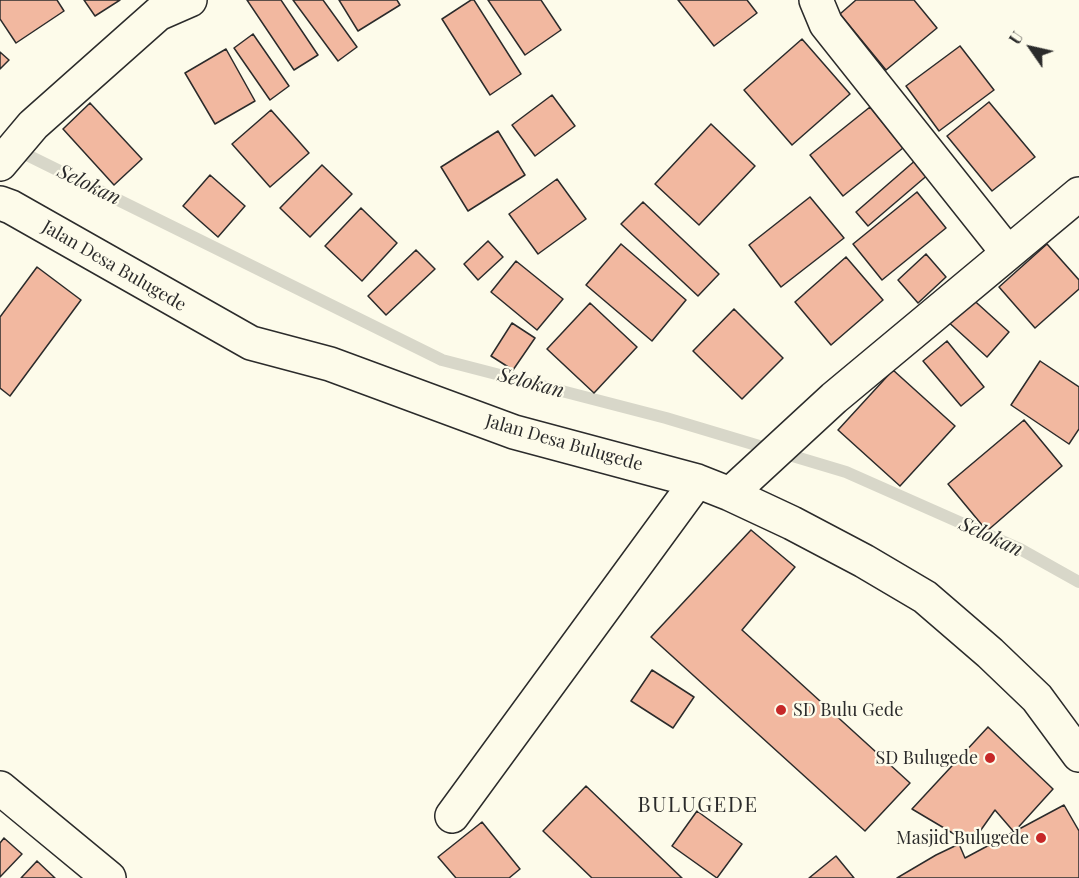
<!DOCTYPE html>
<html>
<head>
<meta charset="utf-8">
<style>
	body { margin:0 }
	#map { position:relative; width:1079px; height:878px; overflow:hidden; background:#fdfbea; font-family:"Playfair Display",serif }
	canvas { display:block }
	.north { position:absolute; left:1001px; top:18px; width:60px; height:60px; -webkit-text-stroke:4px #fdfbea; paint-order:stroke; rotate:304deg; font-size:16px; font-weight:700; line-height:24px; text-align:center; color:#2b2b2b }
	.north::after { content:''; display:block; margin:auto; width:21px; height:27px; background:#2b2b2b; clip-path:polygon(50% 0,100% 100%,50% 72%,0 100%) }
</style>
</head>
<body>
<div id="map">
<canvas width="1079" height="878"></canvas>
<div class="north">U</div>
</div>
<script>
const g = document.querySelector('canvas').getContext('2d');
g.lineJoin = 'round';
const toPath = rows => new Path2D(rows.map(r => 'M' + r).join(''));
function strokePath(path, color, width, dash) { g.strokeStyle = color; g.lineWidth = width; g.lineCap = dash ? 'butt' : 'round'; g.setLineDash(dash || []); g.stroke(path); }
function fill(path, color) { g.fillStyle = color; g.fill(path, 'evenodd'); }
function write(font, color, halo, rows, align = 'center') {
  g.font = font + ' "Playfair Display",serif'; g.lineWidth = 4.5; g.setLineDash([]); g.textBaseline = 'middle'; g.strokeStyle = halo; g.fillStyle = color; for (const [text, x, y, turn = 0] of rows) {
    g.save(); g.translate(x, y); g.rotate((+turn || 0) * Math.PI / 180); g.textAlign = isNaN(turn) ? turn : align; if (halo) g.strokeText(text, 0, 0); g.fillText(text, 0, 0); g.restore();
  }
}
strokePath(toPath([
	[15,149,442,360,666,418,846,472,1020,549,1079,582]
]), '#d8d7c9', 12);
const building = toPath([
	[0,0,57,0,64,11,16,43,0,19,0,0],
	[84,0,120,0,95,16,84,0],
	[247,0,281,0,318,55,294,70,247,0],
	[293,0,323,0,357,47,338,61,293,0],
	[339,0,397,0,400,5,358,31,339,0],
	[471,0,474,0,521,74,490,95,442,19,471,0],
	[488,0,541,0,561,30,525,55,488,0],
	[678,0,747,0,757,13,714,46,678,0],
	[856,0,914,0,937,28,886,70,840,14,856,0],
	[253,34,289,86,270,100,234,48,253,34],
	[802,39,850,94,792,145,744,90,802,39],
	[960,46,994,90,939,131,906,86,960,46],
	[226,49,255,101,215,124,185,73,226,49],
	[0,52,9,60,0,69,0,52],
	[552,95,575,126,535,156,512,125,552,95],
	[989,102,1035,157,992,191,947,136,989,102],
	[90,103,142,159,114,185,63,129,90,103],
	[870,107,903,148,843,196,810,155,870,107],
	[271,110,309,153,270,187,232,144,271,110],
	[711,124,755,166,699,225,655,184,711,124],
	[498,131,525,175,468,211,441,167,498,131],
	[925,152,937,167,868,226,856,212,925,152],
	[322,165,352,194,310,237,280,208,322,165],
	[210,175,245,206,218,237,183,206,210,175],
	[557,179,586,219,538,254,509,214,557,179],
	[917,192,946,228,882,280,853,244,917,192],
	[810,197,844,238,781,287,749,245,810,197],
	[643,202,719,274,698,296,621,224,643,202],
	[361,208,397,243,362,281,325,246,361,208],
	[488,241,503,257,478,280,464,264,488,241],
	[621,244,686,300,652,341,586,285,621,244],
	[1047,244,1079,280,1079,289,1035,328,999,287,1047,244],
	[416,250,435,269,386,315,368,296,416,250],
	[926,254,946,277,918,303,898,280,926,254],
	[846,257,883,300,831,345,795,302,846,257],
	[516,261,563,299,537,330,491,292,516,261],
	[37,267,81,300,10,396,0,388,0,317,37,267],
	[968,295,1009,332,987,357,945,319,968,295],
	[590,303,637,347,594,393,547,349,590,303],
	[734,309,783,358,742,399,693,351,734,309],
	[512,323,535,338,513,370,491,356,512,323],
	[947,341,984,387,961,406,923,361,947,341],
	[1040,361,1079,387,1079,429,1069,444,1011,405,1040,361],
	[893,370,955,426,900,486,838,430,893,370],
	[1024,420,1062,466,987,531,948,484,1024,420],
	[751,530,795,567,742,630,910,783,865,831,651,637,751,530],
	[652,670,694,697,673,728,631,701,652,670],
	[988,727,1053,789,1014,832,995,810,971,844,912,809,988,727],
	[586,786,682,878,592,878,543,831,586,786],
	[1064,805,1079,831,1079,878,897,878,936,855,959,844,965,858,1064,805],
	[697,811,742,844,717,878,672,846,697,811],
	[482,822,520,869,509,878,456,878,438,857,482,822],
	[4,838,22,854,0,877,0,843,4,838],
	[836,856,854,878,809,878,836,856],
	[37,861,55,878,21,878,37,861]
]);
fill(building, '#f2b8a0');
strokePath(building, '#2b2b2b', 1.5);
const minor = toPath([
	[816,0,826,24,1008,253],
	[0,164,33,125,158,14,190,0],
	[0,203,11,207,251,343,330,364,514,432,697,481,730,494,792,523,864,561,925,597,990,653,1037,698,1079,755],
	[730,494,834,398,1079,194],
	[0,788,109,878],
	[452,816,697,481]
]);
strokePath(minor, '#2b2b2b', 36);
strokePath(minor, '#fdfbea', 33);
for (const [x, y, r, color] of [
	[781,710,6,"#c62828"],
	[990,758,6,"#c62828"],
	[1041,838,6,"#c62828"]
]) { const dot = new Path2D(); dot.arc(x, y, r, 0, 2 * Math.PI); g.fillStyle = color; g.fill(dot); strokePath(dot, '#fdfbea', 2); }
write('18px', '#2b2b2b', '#fdfbea', [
	["Jalan Desa Bulugede",114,266,30],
	["Jalan Desa Bulugede",564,443,16]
]);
write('18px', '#2b2b2b', '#fdfbea', [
	["SD Bulu Gede",793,710,"left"],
	["SD Bulugede",978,758],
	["Masjid Bulugede",1029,838]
], 'right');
write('italic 20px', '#2b2b2b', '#fdfbea', [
	["Selokan",89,185,26],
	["Selokan",531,383,15],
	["Selokan",991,537,25]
]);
g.letterSpacing = '1.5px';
write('21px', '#2b2b2b', '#fdfbea', [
	["BULUGEDE",698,805]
]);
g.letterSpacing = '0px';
</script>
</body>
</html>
